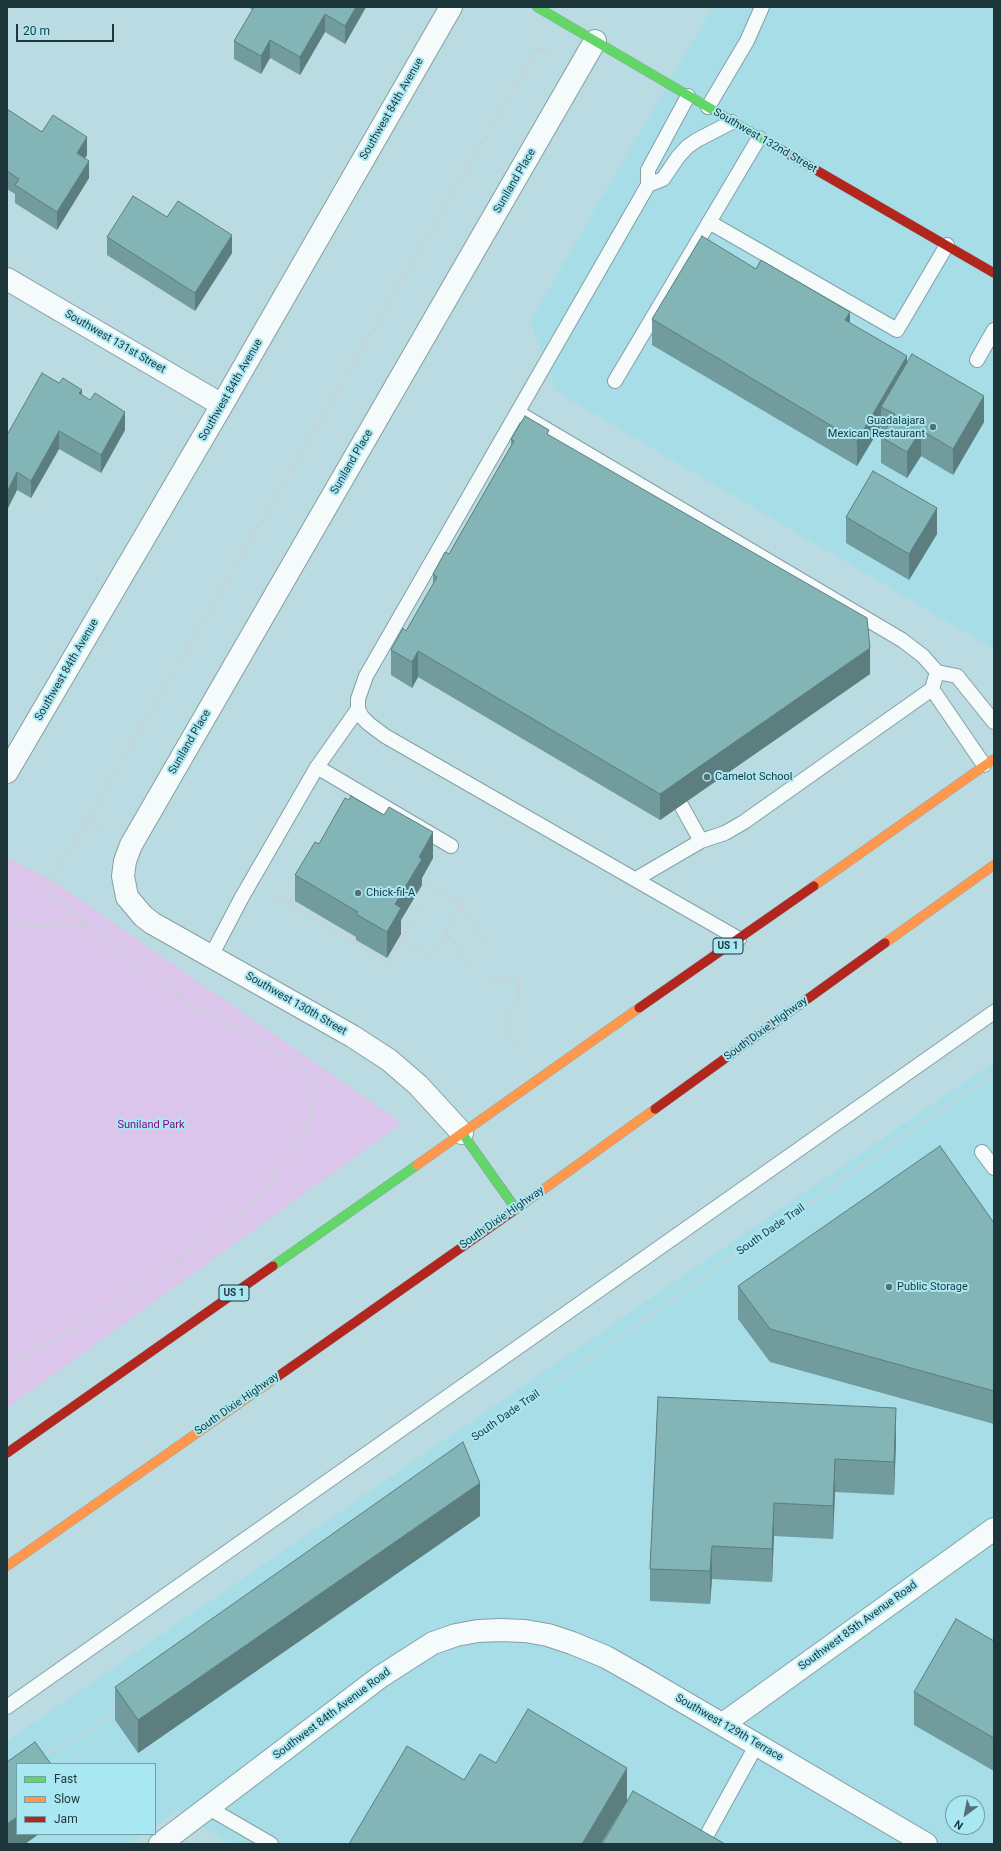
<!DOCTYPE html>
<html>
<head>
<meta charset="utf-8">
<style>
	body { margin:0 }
	#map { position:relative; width:1001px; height:1851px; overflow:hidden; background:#badbe1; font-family:Roboto,sans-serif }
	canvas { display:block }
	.frame { position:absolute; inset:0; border:8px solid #1d363a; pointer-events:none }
	.legend { position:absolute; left:16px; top:1763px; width:140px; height:72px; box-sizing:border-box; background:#a9e7f2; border:1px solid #71a0a8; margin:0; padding:5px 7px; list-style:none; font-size:12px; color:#1d363a }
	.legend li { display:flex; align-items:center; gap:8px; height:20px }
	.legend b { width:20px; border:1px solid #71a0a8 }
	.north { position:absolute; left:945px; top:1795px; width:40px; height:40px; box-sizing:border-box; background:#a9e7f2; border:1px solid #71a0a8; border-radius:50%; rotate:212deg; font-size:11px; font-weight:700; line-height:16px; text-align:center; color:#1d363a }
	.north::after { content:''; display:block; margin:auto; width:14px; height:18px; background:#547074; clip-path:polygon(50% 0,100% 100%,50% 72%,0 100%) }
	.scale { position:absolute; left:16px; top:24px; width:98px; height:18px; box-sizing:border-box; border:2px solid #1d363a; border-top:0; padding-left:5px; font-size:12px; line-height:14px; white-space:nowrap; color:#1d363a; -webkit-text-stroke:3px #a9e7f2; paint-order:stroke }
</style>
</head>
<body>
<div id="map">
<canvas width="1001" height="1851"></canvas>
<div class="frame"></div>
<ul class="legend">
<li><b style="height:5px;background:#63d668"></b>Fast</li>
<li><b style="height:5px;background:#ff974d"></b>Slow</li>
<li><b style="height:5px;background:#b3261e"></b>Jam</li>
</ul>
<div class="north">N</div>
<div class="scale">20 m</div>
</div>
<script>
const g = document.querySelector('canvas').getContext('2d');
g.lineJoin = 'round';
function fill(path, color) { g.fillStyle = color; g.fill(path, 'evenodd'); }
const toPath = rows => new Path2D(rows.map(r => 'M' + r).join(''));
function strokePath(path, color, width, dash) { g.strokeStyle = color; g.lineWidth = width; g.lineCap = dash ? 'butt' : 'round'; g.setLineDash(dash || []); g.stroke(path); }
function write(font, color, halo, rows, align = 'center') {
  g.font = font + ' Roboto,sans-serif'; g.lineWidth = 4; g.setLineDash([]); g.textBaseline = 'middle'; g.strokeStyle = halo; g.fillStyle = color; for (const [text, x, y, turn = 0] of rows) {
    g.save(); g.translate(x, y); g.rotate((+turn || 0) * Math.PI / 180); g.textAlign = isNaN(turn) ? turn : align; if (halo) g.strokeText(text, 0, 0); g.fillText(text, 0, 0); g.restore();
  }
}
fill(toPath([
	[713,7,994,7,994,649,557,392,530,321],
	[994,1062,994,1844,230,1844,177,1810,155,1826,155,1764,17,1764,17,1834,143,1834,129,1844,7,1844,7,1741],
	[953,1803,977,1803,977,1827,953,1827]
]), '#a6dde7');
fill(toPath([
	[7,858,53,881,402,1123,7,1408]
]), '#dcc5ea');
const lane = toPath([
	[688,96,648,170,648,185,663,179,678,157,687,147,697,140,732,122],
	[708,107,747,41,762,7],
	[648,185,366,676,358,699,358,709,362,717,369,724,385,736,739,939],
	[709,222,897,330,947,245],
	[977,360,994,330],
	[615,381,759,138],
	[522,415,902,640,923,656,937,672],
	[984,765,932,689,937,672,957,676,994,722],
	[317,767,451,846],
	[681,805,701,841],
	[636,879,701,841,725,833,744,822,932,689],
	[211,956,242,897,317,767,358,709],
	[982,1152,994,1168],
	[7,1707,994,1012],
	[207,1807,271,1844],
	[702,1844,757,1744]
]);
const street = toPath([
	[7,279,222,405],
	[7,772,222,405,451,7],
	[462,1133,418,1085,389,1060,352,1036,152,923,143,916,127,897,123,876,125,861,131,845,595,41],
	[723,1724,994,1529],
	[160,1844,380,1677,408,1659,433,1643,456,1635,478,1631,500,1630,525,1631,548,1635,572,1643,606,1657,643,1678,926,1844]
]);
const fast = toPath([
	[537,7,778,148],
	[462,1133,516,1209],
	[273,1266,417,1165]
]);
const slow = toPath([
	[814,886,994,759],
	[885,943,994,865],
	[417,1165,639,1008],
	[512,1212,655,1109],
	[7,1566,277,1377]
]);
const jam = toPath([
	[778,148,994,273],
	[639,1008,814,886],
	[655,1109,885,943],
	[277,1377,512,1212],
	[7,1453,273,1266]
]);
strokePath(lane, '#85a0a4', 16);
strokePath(street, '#85a0a4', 24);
strokePath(fast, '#85a0a4', 10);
strokePath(slow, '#85a0a4', 10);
strokePath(jam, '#85a0a4', 10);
strokePath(toPath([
	[89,820,107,831],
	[274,901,278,896,388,962,424,903],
	[290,903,296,891],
	[460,908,468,913,483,941,491,951],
	[7,925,89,927],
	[444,934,453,939,469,966],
	[402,939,431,955,462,905,427,884],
	[490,979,497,980,519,977,519,999,503,1028,518,1047],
	[7,1365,78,1327,147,1283,211,1236,251,1203,268,1185,289,1157,306,1128,312,1110,314,1089,303,1069,257,1039,196,1008,138,965,89,927,47,889,538,47,554,56],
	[463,1447,994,1073],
	[41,1756,73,1741,116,1709]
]), '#c8d2d4', 2.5, [4, 2]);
strokePath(lane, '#f5fafa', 14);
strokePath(street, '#f5fafa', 22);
strokePath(fast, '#63d668', 9);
strokePath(slow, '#ff974d', 9);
strokePath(jam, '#b3261e', 9);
fill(toPath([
	[248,7,366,7,345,44,325,32,300,75,270,58,261,74,234,59,234,41,253,10],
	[7,109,42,132,87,155,85,158,89,178,57,230,15,203,15,194,7,189],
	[167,217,232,253,195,311,107,255,107,237],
	[652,319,850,323,907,363,984,422,953,475,921,456,907,478,881,463,881,437,883,434,881,432,881,426,857,466,652,345],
	[59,383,82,395,125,430,101,473,59,449,31,498,17,490,8,508,7,508,7,435],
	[549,435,870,674,660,820,418,677,412,688,391,675,391,650,406,631,433,585,433,574,449,554,511,446,511,439],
	[846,517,937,534,909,580,846,543],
	[433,858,422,878,422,885,401,920,401,934,387,958,356,940,356,937,295,901,295,875],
	[994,1223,994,1424,770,1362,738,1319,738,1286],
	[658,1397,896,1441,894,1495,835,1492,833,1539,774,1536,772,1582,712,1579,710,1604,650,1601,650,1569],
	[480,1516,138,1753,115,1720,115,1687],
	[994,1641,994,1771,914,1725,914,1692]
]), '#719b9d');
fill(toPath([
	[356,7,366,7,345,44,345,26],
	[325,14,325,32,300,75,300,57],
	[270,40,270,58,261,74,261,56],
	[87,137,87,155,77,171,77,153],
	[89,161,89,178,57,230,57,212],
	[232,235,232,253,195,311,195,293],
	[850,312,850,338,845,320],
	[907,356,907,382,881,407,881,426,857,466,857,441],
	[82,390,82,407,79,393],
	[984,396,984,422,953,475,953,449],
	[125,412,125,430,101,473,101,455],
	[921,430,921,456,907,478,907,452],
	[59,431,59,449,31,498,31,481],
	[17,472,17,490,8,508,8,490],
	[937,508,937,534,909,580,909,554],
	[870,648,870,674,660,820,660,794],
	[418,651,418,677,412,688,412,662],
	[433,832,433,858,422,878,422,885,401,920,401,934,387,958,387,932,395,904,419,857],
	[896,1408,896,1441,894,1495,894,1462],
	[835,1459,835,1492,833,1539,833,1506],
	[480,1483,480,1516,138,1753,138,1720],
	[774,1503,774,1536,772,1582,772,1549],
	[712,1546,712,1579,710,1604,710,1571],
	[627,1768,627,1801,601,1844,582,1844],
	[17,1817,17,1834,39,1834,25,1844,7,1844,7,1824]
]), '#5c7e7f');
const building = toPath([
	[254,7,356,7,345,26,325,14,300,57,270,40,261,56,234,41,254,7],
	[7,109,42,132,53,115,87,137,77,153,89,161,57,212,15,185,19,179,7,171,7,109],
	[133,196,167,217,178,201,232,235,195,293,107,237,133,196],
	[702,236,756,269,761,260,850,312,845,320,907,356,857,441,652,319,702,236],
	[912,354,984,396,953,449,921,430,907,452,881,437,895,414,881,407,912,354],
	[42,373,59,383,63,378,82,390,79,393,90,400,95,393,125,412,101,455,59,431,31,481,17,472,8,490,7,490,7,435,42,373],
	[525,416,549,430,547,434,867,618,870,648,660,794,418,651,412,662,391,650,403,628,406,631,437,577,433,574,445,552,449,554,514,441,511,439,525,416],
	[873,471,937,508,909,554,846,517,873,471],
	[351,796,384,815,389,807,433,832,419,857,422,859,395,904,401,908,387,932,356,914,358,912,295,875,315,842,319,844,345,798,349,800,351,796],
	[940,1146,994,1223,994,1391,770,1329,738,1286,940,1146],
	[658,1397,896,1408,894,1462,835,1459,833,1506,774,1503,772,1549,712,1546,710,1571,650,1569,658,1397],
	[463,1442,480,1483,138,1720,115,1687,463,1442],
	[956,1619,994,1641,994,1738,914,1692,956,1619],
	[528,1709,627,1768,582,1844,349,1844,407,1746,464,1780,480,1754,496,1763,528,1709],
	[35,1742,51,1764,17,1764,17,1817,7,1824,7,1762,35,1742],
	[633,1791,725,1844,602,1844,633,1791]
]);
fill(building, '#83b4b6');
strokePath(building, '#5c7e7f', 1);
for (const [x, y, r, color] of [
	[933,427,4,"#547074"],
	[707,777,4,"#547074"],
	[358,893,4,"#547074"],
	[889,1287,4,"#547074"]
]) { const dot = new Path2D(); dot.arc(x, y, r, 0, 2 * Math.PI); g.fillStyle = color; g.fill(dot); strokePath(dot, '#a9e7f2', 1.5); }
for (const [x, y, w] of [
	[728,946,30],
	[234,1293,30]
]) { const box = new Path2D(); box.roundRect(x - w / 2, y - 8, w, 16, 3); g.fillStyle = '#a9e7f2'; g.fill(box); strokePath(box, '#1d363a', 1); }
write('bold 10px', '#1d363a', null, [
	["US 1",728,946],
	["US 1",234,1293]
]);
write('11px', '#1d363a', '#a9e7f2', [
	["Southwest 84th Avenue",392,109,-60],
	["Southwest 132nd Street",765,141,30],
	["Suniland Place",515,181,-60],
	["Southwest 131st Street",115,342,30],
	["Southwest 84th Avenue",231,390,-60],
	["Suniland Place",352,462,-60],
	["Southwest 84th Avenue",67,670,-60],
	["Suniland Place",190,742,-60],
	["Southwest 130th Street",296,1004,30],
	["South Dixie Highway",766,1029,-36],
	["South Dixie Highway",502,1218,-35],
	["South Dade Trail",771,1230,-35],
	["South Dixie Highway",237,1404,-35],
	["South Dade Trail",506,1416,-35],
	["Southwest 85th Avenue Road",858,1626,-36],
	["Southwest 84th Avenue Road",332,1714,-37],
	["Southwest 129th Terrace",729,1728,30]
]);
write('11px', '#1d363a', '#a9e7f2', [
	["Guadalajara",925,421,"right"],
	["Mexican Restaurant",925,434,"right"],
	["Camelot School",715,777],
	["Chick-fil-A",366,893],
	["Public Storage",897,1287]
], 'left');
write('11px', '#860b84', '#a9e7f2', [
	["Suniland Park",151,1125]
]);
</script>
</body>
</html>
